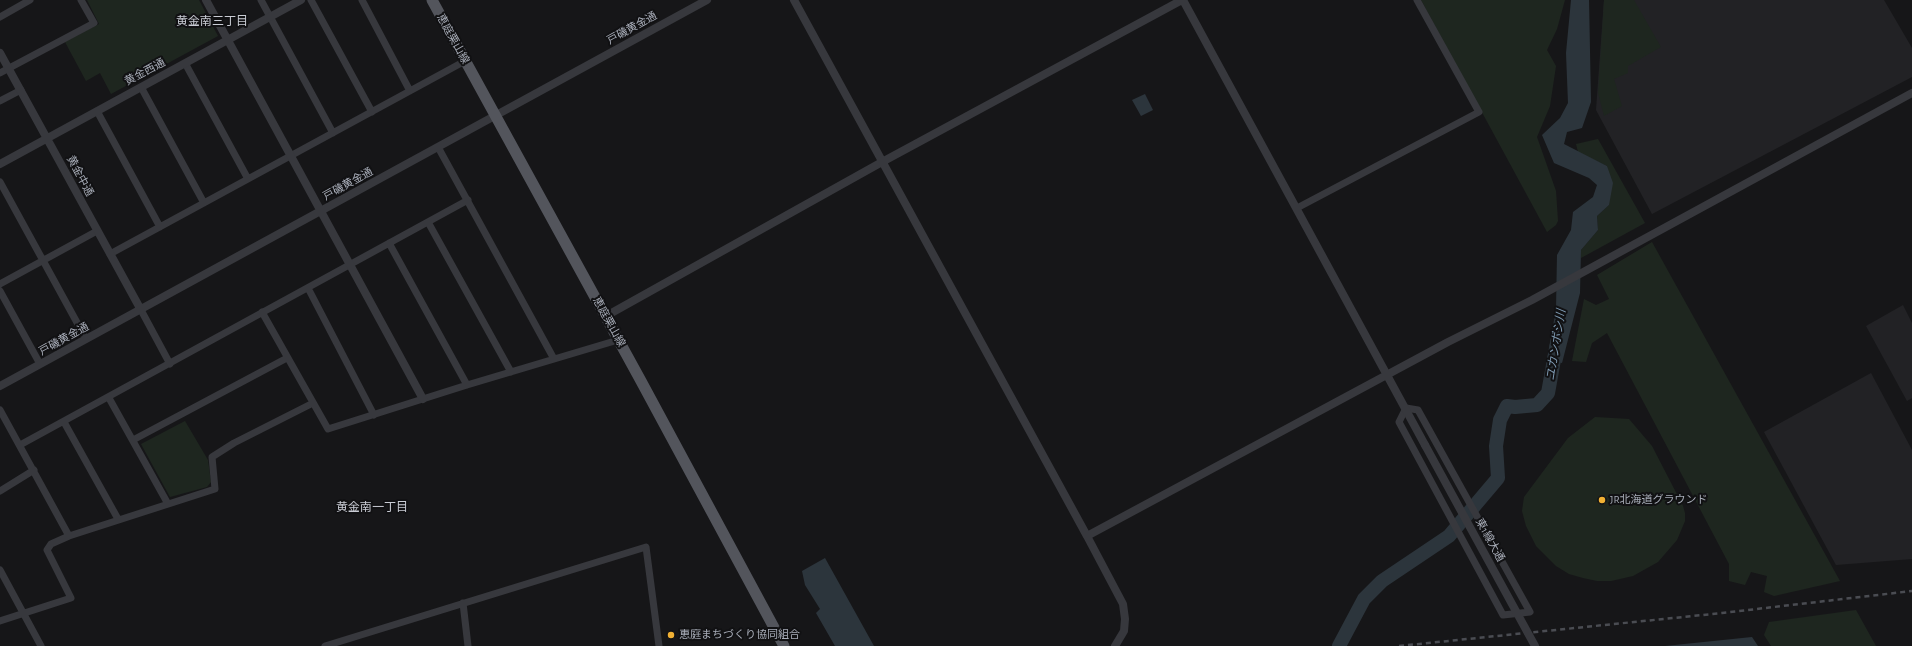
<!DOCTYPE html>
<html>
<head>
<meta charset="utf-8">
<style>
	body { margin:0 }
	canvas { display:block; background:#161618 }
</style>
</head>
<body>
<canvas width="1912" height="646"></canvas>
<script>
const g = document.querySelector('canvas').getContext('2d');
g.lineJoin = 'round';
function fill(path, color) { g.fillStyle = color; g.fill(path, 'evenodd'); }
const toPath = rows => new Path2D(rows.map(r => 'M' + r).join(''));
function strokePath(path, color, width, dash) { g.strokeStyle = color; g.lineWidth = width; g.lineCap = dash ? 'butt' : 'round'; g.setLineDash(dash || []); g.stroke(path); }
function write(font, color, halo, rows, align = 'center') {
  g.font = font + ' "Alegreya Sans","Noto Sans JP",sans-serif'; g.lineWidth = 4; g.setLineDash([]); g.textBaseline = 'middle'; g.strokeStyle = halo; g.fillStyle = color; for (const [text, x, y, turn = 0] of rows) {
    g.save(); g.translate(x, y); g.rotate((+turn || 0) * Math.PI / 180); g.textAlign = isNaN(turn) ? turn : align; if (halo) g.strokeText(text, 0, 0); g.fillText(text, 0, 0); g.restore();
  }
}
fill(toPath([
	[1604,0,1884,0,1912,48,1912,77,1652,214,1596,110],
	[1903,305,1912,323,1912,398,1907,401,1866,326],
	[1871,373,1912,450,1912,559,1836,565,1764,432]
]), '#222225');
fill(toPath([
	[87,0,199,0,218,36,111,94,100,73,86,81,65,42,99,24],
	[1421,0,1565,0,1557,29,1547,50,1556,66,1550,106,1537,137,1556,191,1558,221,1556,225,1547,232],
	[1604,0,1634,0,1661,47,1628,66,1628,73,1614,79,1622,106,1604,116,1598,93],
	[1598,139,1645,223,1581,258,1581,250,1598,230,1597,216,1609,205,1607,166,1578,152,1576,144],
	[1652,242,1840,581,1774,596,1764,592,1767,576,1751,572,1745,585,1729,581,1729,564,1607,333,1592,343,1586,362,1572,361,1584,299,1596,305,1609,299,1597,275],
	[1595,417,1629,419,1652,446,1683,506,1685,513,1685,521,1677,540,1658,562,1633,576,1611,581,1597,581,1583,578,1569,574,1556,566,1536,546,1526,526,1522,511,1524,497,1568,438],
	[185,421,208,460,211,482,207,487,170,497,141,444],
	[1856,610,1876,646,1771,646,1764,635,1769,622]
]), '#1e261f');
fill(toPath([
	[1571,0,1589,0,1591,102,1582,128,1567,132,1564,144,1607,166,1613,183,1609,205,1597,216,1598,230,1581,250,1580,293,1562,363,1547,360,1556,309,1557,255,1571,230,1573,212,1593,197,1597,185,1589,178,1554,163,1542,135,1560,118,1568,103,1566,53],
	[1145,94,1153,110,1141,116,1132,100],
	[825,558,874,646,835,646,816,613,820,609,805,585,802,571],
	[1752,637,1758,646,1665,646]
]), '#2c353c');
strokePath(toPath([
	[1339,646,1364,599,1382,581,1449,536,1498,478,1496,446,1500,420,1507,406,1515,407,1537,405,1548,393,1557,343]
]), '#2c353c', 14);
strokePath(toPath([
	[261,0,333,133],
	[311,0,372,112],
	[362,0,410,91],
	[0,17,30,0],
	[185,63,248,179],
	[0,73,94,23,81,0],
	[141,87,204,203],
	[0,101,21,90],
	[97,111,160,227],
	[438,147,554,359],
	[0,182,86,339],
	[1297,208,1479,112,1417,0],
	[428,222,511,372],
	[389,243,467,385],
	[110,254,465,61],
	[0,284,97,231],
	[308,288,374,415],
	[0,291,40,364],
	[141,310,170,364],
	[262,312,328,429,467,385,618,340],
	[109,398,168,504],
	[1406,408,1418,410,1530,612,1503,615,1399,422,1406,408],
	[0,410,69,536],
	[64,422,118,519],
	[133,440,287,358],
	[20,445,468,200],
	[0,491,34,470],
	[0,570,41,646],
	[463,603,468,646],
	[0,621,71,598,47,550,51,544,69,536,215,489,212,457,234,443,313,403],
	[325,646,646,547,659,646]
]), '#37383d', 7);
strokePath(toPath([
	[206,0,423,399],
	[794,0,1087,536,1448,342,1532,300,1912,93],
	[1183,0,1425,445],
	[0,53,141,310],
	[0,164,301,0],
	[606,316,882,162,1182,0],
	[0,386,707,0],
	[1087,536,1123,604,1125,619,1124,631,1115,646]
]), '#37383d', 8);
strokePath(toPath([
	[432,0,641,381,784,646]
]), '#53555c', 11);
strokePath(toPath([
	[1399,646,1722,613,1912,591]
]), '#4a4c52', 2.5, [5, 4]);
strokePath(toPath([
	[1425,445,1535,646]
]), '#37383d', 8);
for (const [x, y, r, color] of [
	[1602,500,4,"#f2b134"],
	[671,635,4,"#f2b134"]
]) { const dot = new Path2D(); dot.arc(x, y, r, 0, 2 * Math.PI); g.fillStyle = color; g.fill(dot); strokePath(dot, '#111113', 1.5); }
write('11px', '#a8adb8', '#111113', [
	["戸磯黄金通",632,28,-29],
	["恵庭栗山線",453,39,61],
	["黄金西通",145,72,-28],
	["黄金中通",80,176,62],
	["戸磯黄金通",348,184,-29],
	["恵庭栗山線",609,322,61],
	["戸磯黄金通",64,339,-29],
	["東1線大通",1490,540,61]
]);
write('11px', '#a8adb8', '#111113', [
	["JR北海道グラウンド",1610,500],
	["恵庭まちづくり協同組合",679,635]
], 'left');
write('12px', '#c9ccd4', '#111113', [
	["黄金南三丁目",212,21],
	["黄金南一丁目",372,507]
]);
write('italic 12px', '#7f9bb3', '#111113', [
	["ユカンボシ川",1556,345,-81]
]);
</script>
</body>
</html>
